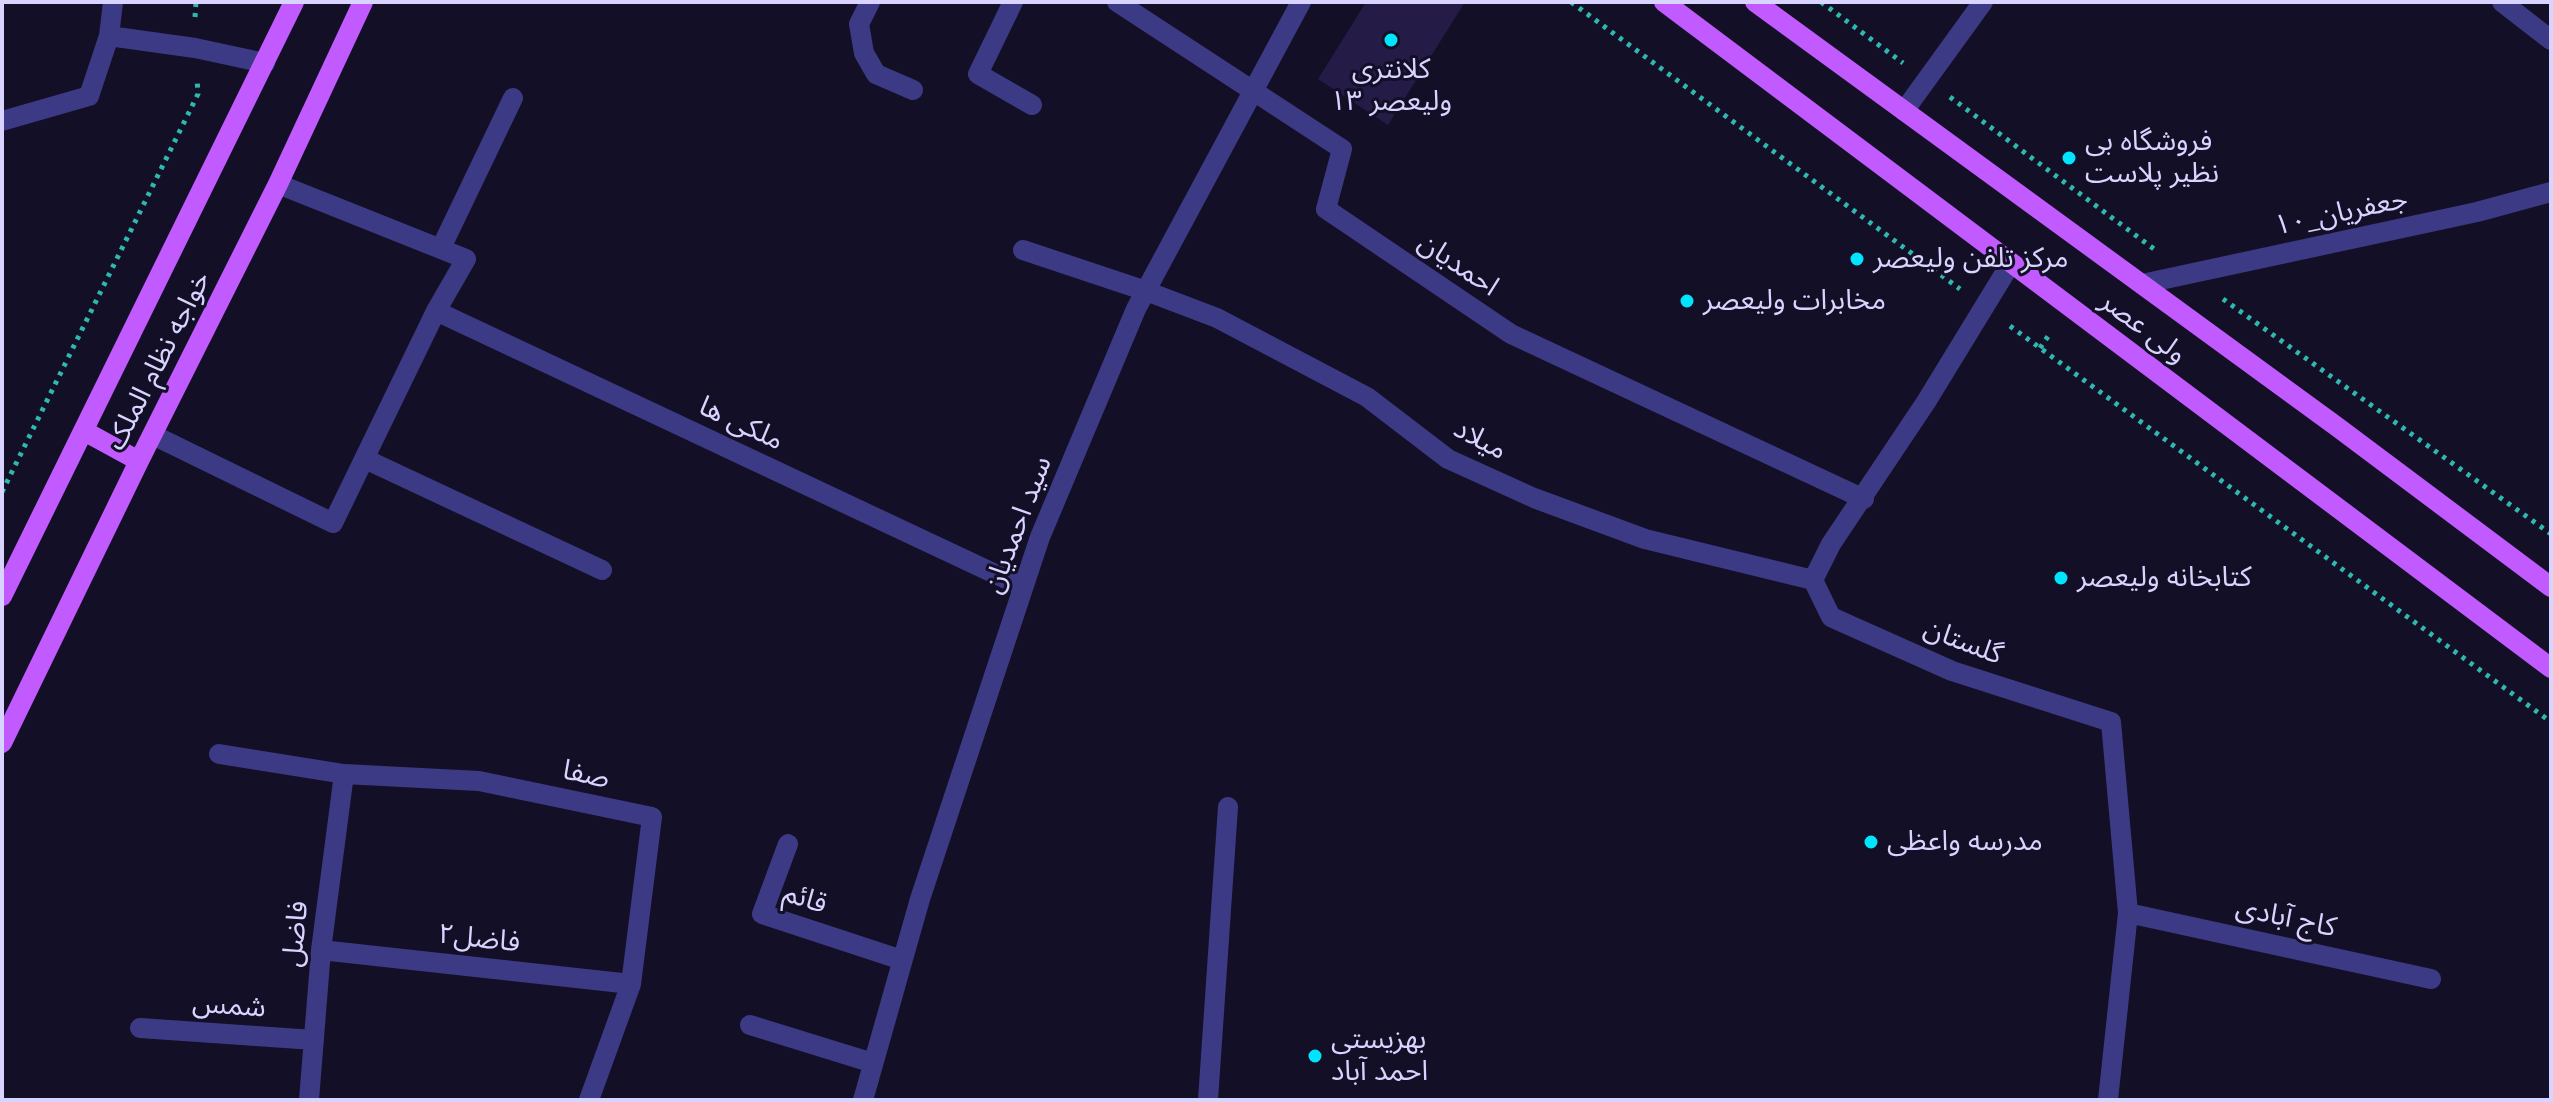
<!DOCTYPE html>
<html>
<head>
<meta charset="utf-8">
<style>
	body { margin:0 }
	#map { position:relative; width:2553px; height:1102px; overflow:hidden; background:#130f26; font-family:"Open Sans",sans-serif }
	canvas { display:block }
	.frame { position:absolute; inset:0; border:4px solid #d9d4ff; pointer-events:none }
</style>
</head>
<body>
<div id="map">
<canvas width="2553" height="1102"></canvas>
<div class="frame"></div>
</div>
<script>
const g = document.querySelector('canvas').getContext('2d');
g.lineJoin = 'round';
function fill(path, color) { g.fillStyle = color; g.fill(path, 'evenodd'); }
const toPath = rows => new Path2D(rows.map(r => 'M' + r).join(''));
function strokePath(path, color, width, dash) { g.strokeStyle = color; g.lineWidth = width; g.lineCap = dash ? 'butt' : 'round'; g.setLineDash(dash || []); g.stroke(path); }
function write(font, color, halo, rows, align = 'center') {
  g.font = font + ' "Open Sans","Noto Sans Arabic",sans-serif'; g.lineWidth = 6; g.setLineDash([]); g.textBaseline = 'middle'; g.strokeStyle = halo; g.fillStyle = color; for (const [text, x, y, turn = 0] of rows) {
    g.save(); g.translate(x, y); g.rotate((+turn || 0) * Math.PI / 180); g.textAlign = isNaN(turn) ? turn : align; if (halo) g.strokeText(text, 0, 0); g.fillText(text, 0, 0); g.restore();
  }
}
fill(toPath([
	[1366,2,1465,2,1388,125,1318,79]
]), '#241b47');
strokePath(toPath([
	[1571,2,1960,289],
	[1821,2,1903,63],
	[195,17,196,2],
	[1950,97,2154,249],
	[2223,299,2551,534],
	[2010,326,2551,722],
	[2040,348,2051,332],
	[2,492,198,94,197,79]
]), '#2fb8b0', 5, [4, 6]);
strokePath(toPath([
	[113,2,109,36,195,48,265,63],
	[870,2,859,24,864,53,876,74,913,90],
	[1013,2,978,74,1032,105],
	[1117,2,1342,149,1326,209,1511,334,1864,499],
	[2502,2,2551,40],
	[1904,111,1983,2],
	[2,121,89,96,109,36],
	[278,184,466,259,436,311,1023,587],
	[441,248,513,98],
	[1023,250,1146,291,1217,318,1367,397,1448,459,1534,498,1645,539,1813,580],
	[2142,284,2477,212,2551,192],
	[153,435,333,523,436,311],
	[365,459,602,570],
	[1813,580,1831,617,1952,671,2111,722,2128,913,2108,1100],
	[1813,580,1831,544,1926,402,2011,263],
	[219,754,344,774,479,781,652,817,631,984,589,1100],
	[788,844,762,914,902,960],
	[2128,913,2431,979],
	[321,950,631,984],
	[750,1025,873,1063],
	[140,1028,314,1040],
	[309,1100,321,950,344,774],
	[863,1100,920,899,1040,537,1136,309,1301,2],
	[1208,1100,1228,807]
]), '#3d3a85', 20);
strokePath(toPath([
	[1664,2,2551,668],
	[1755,2,2336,426,2551,587],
	[84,431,139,461],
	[2,596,294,2],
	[2,743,139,461,278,184,363,2]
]), '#c25bff', 20);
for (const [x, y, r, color] of [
	[1391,40,8,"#00e5ff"],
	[2069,158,8,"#00e5ff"],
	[1857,259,8,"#00e5ff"],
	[1687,301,8,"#00e5ff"],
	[2061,578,8,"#00e5ff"],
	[1871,842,8,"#00e5ff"],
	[1315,1056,8,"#00e5ff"]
]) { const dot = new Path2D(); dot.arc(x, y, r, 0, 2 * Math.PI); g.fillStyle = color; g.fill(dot); strokePath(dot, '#130f26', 3); }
write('28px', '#d9d4ff', '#130f26', [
	["کلانتری",1391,70,"center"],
	["۱۳ ولیعصر",1391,102,"center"],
	["فروشگاه بی",2085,142],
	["نظیر پلاست",2085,174],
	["مرکز تلفن ولیعصر",1873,259],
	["مخابرات ولیعصر",1703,301],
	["کتابخانه ولیعصر",2077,578],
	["مدرسه واعظی",1887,842],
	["بهزیستی",1331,1040],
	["احمد آباد",1331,1072]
], 'left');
write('28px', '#d9d4ff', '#130f26', [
	["۱۰_جعفریان",2341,213,-12],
	["احمدیان",1458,265,34],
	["ولی عصر",2143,328,37],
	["خواجه نظام الملک",159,361,-63],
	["ملکی ها",741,424,25],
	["میلاد",1480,440,28],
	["سید احمدیان",1018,525,-69],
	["گلستان",1963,642,21],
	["صفا",586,775,12],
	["قائم",805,899,18],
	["کاج آبادی",2286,918,12],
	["فاضل",296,934,-84],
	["فاضل۲",479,939,6],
	["شمس",229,1006,4]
]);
</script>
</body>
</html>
